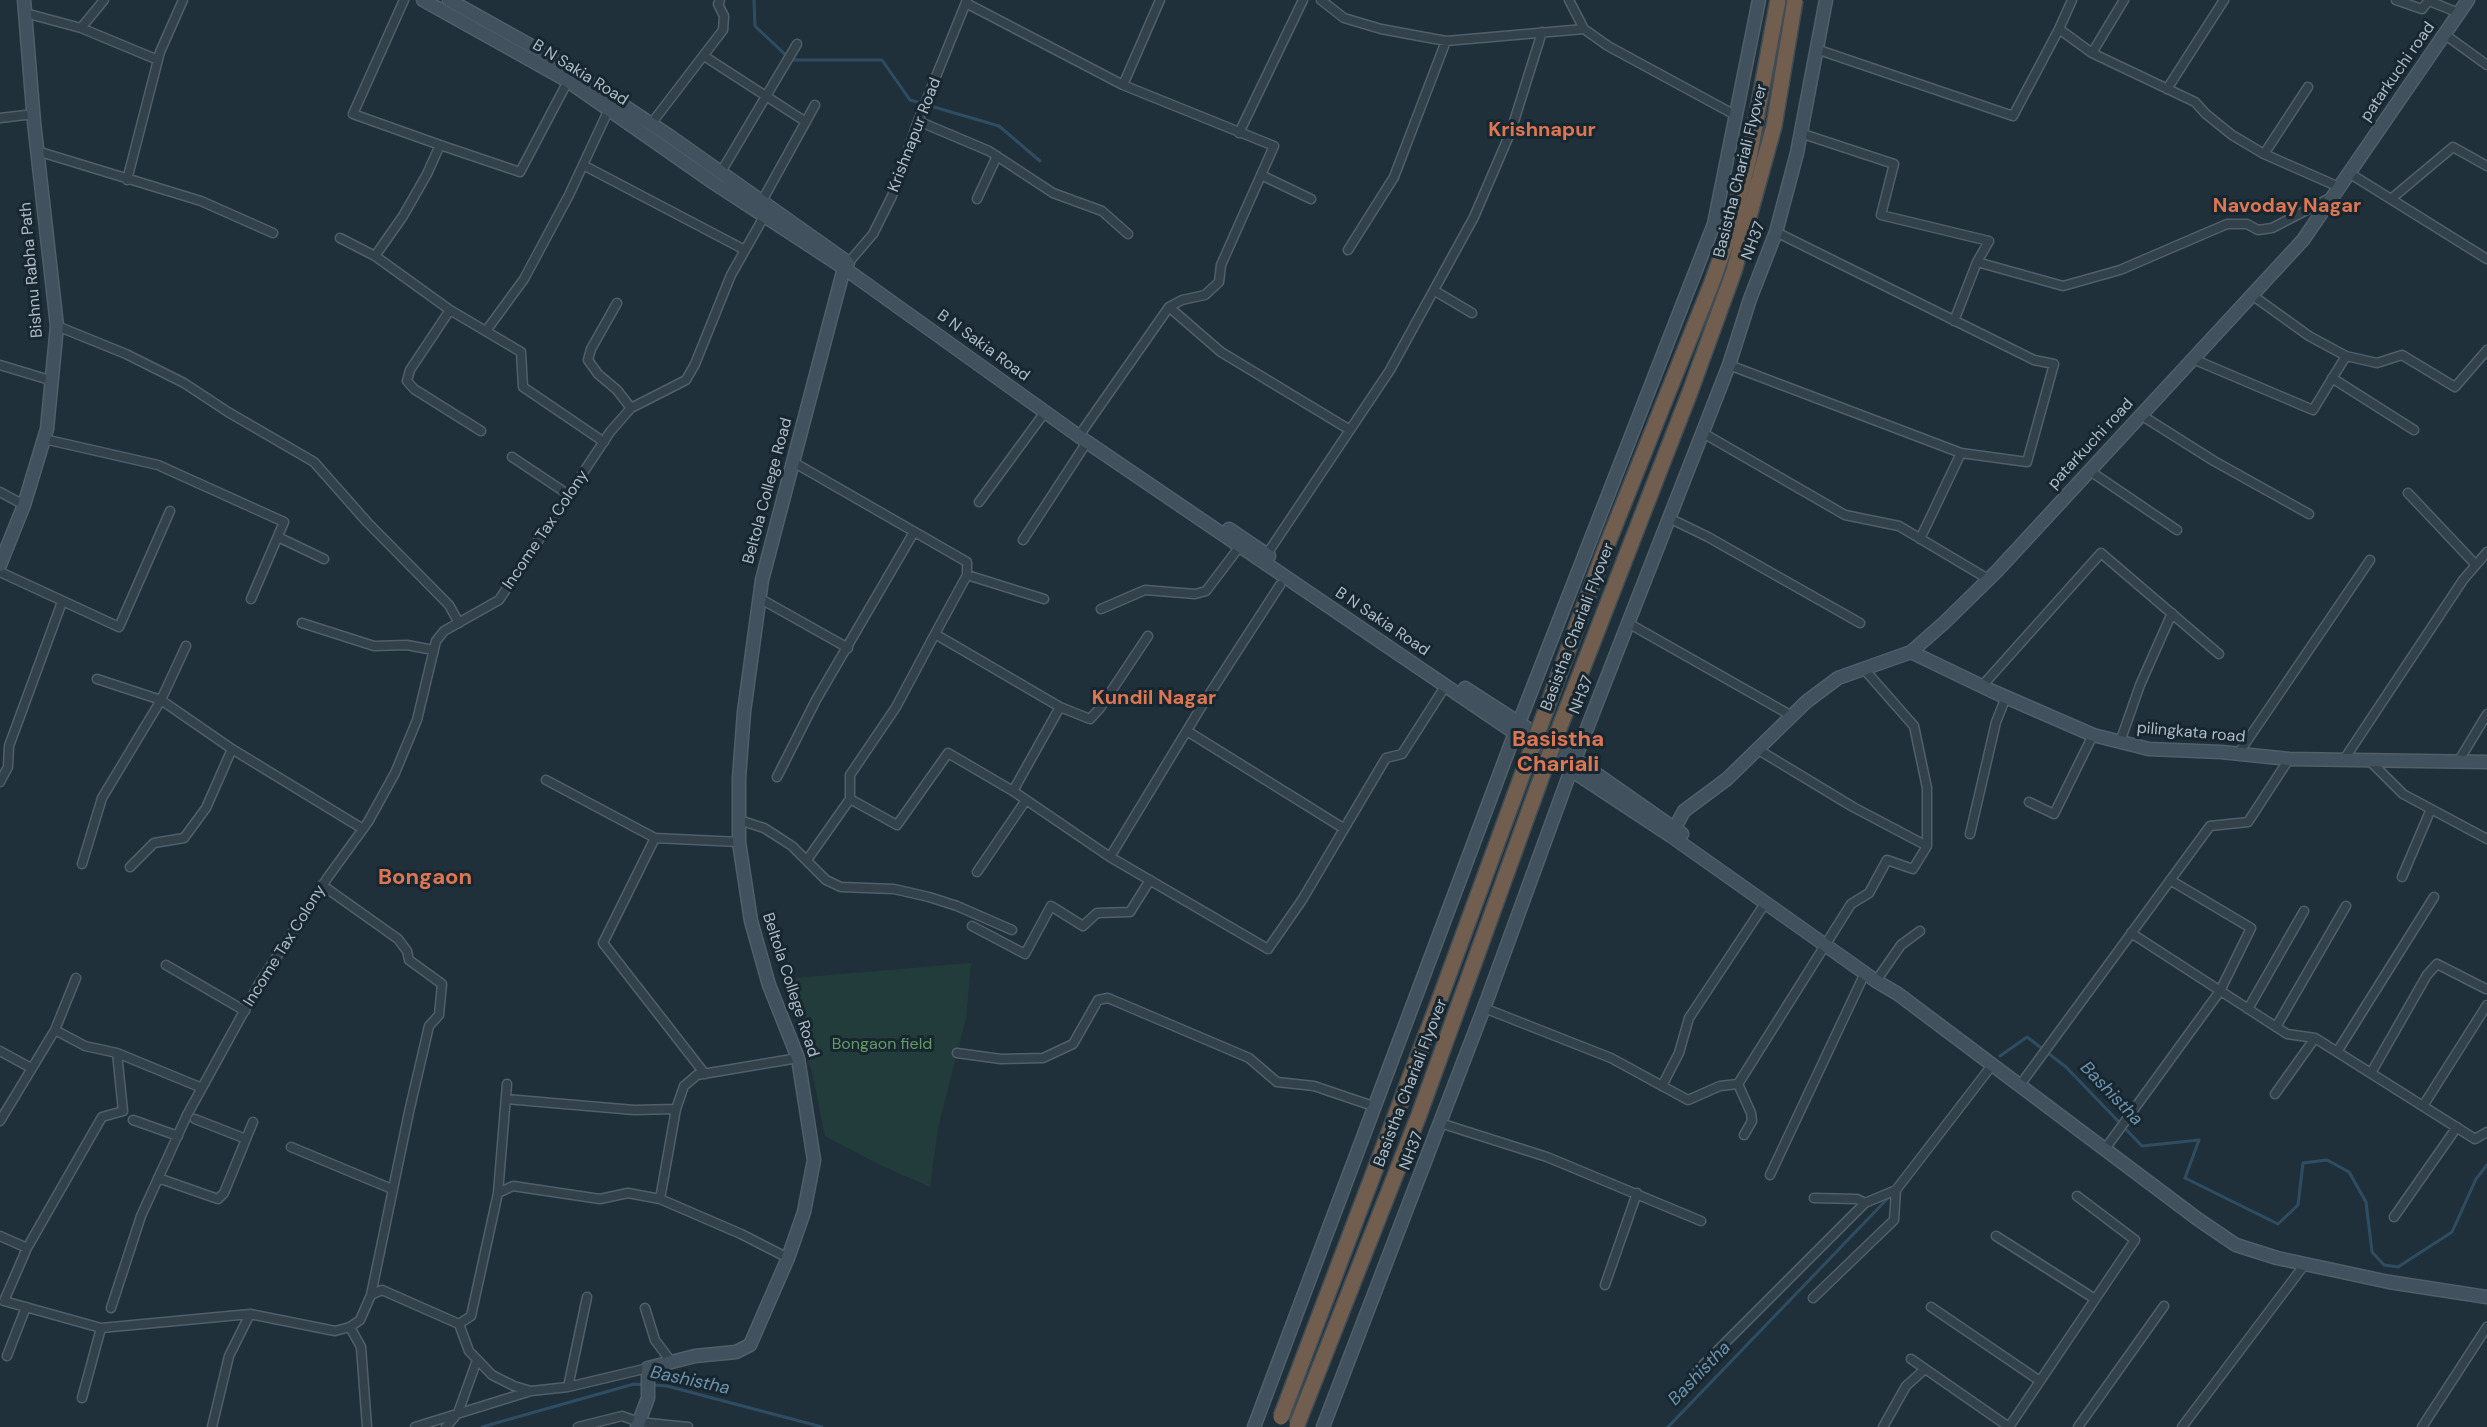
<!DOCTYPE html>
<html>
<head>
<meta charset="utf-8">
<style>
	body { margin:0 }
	canvas { display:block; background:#1f303b }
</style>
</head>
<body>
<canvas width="2487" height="1427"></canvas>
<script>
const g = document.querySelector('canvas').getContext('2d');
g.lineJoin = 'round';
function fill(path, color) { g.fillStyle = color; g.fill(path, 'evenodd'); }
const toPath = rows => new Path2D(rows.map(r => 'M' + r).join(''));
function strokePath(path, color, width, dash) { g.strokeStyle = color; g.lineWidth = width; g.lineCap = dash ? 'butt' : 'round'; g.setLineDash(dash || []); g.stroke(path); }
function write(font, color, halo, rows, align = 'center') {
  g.font = font + ' "DM Sans",sans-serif'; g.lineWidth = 6; g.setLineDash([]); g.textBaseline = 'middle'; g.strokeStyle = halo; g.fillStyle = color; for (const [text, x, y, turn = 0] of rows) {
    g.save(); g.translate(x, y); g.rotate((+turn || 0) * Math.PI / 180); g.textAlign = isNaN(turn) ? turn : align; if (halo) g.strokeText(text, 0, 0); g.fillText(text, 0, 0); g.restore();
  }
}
fill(toPath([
	[971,963,966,1018,938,1128,930,1187,878,1164,825,1136,813,1076,783,979]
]), '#213c3a');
strokePath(toPath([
	[754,0,755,26,791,60,882,60,910,100,999,126,1040,161],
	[2000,1056,2027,1037,2066,1067,2142,1146,2199,1140,2185,1178,2278,1224,2298,1205,2303,1163,2327,1160,2349,1172,2366,1202,2372,1252,2384,1265,2398,1267,2452,1232,2476,1179,2487,1165],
	[653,1385,667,1386,822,1427],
	[482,1427,634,1384,646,1385],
	[1668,1427,1890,1196]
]), '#2f4d62', 3);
const street = toPath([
	[404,0,353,114,440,145],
	[1321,0,1344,18,1381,29,1446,41,1584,29,1608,46,1737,116],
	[1569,0,1584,29],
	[2396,0,2422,9,2429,0],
	[2429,1,2459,13],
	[966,3,1123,85,1274,146,1221,265,1219,282,1205,295,1182,300,1169,307,1083,430],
	[25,13,81,28,158,60],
	[81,28,104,0],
	[2059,29,2072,0],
	[2444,34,2487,65],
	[1816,49,2013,116,2059,29,2092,53,2195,102,2206,114,2232,135,2264,154,2339,187],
	[2092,53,2124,0],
	[704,56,806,122],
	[1123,85,1160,0],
	[2167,89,2224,0],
	[0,118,34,114],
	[918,121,989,151,1053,193,1102,211,1128,234],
	[651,124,723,30,724,16,718,4,720,0],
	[1239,133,1303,0],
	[1800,133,1894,164,1881,215,1989,241,1977,262,1954,321],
	[37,151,201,201,273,233],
	[2264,154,2308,87],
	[583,165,745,250],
	[721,172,797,44],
	[2349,173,2487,259],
	[1261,175,1311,199],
	[127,180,160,52,183,0],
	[977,199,997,156],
	[2391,199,2453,147,2487,166],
	[762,201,815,105],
	[1776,232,2034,360,2054,364,2027,462,1961,453],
	[340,238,375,256,450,310,521,352,523,387,604,442],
	[1348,250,1394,177,1446,41],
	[375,256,403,216,427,174,440,145,520,172,568,81],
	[849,262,873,234,892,196,918,121,967,0],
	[1977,262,2063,286,2120,270,2227,224,2247,224,2258,230,2272,228,2330,198],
	[1435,291,1472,313],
	[2252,295,2309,336,2346,356,2377,363,2402,355,2455,387,2487,350],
	[617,303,591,349,588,360,598,374,617,390,631,408],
	[1169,307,1221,352,1350,430],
	[450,310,410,370,407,381,414,389,481,431],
	[57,326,126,354,184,383,228,412,314,462,367,522,449,605,459,623],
	[486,331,524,279,569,195,610,107],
	[2193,359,2313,410,2346,356],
	[0,365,53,381],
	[1729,365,1961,453,1920,539],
	[2332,378,2414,430],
	[2141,415,2214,461,2309,514],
	[1703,433,1845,515,1899,526,1988,579],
	[44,439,158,465,284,522,251,599],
	[512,457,569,495],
	[793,462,967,562,967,575],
	[2090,471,2177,530],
	[0,492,24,505],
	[2408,493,2476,565],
	[979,502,1045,412],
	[1669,518,1708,537,1860,623],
	[278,537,324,559],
	[1023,540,1087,442],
	[1267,554,1390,370,1474,217,1511,131,1542,32],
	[0,572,119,627,170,511],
	[759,598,848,648],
	[1101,609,1145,590,1195,594,1206,591,1240,546],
	[302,623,374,646,407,645,433,650],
	[1628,623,1792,716],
	[97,679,161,700,232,749,363,829],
	[1982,686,2101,553,2219,654],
	[1060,707,1090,719,1100,708,1148,636],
	[1187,731,1343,828],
	[2120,742,2140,685,2172,613],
	[1757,749,1853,807,1927,846,1927,788,1914,726,1863,668],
	[2238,754,2370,560],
	[2343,761,2463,580,2487,552],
	[2371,762,2403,794,2487,839],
	[2458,762,2487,714],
	[777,777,816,700,914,532],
	[546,780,655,838],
	[0,782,8,767,9,746,62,602],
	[1013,791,1060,707,935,634,967,575,1044,599],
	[850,799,897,825,948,753,1013,791,1110,857,1268,949,1302,900,1386,758,1402,754,1446,685],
	[2029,802,2054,814,2093,735],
	[739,820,764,828,775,835,792,846,826,880,841,887,894,889,929,897,957,906,1012,930],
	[1970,834,1996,722,2006,697],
	[1110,857,1203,704,1280,585],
	[807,860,850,799,850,775,896,707,935,634],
	[82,864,102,798,161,700,186,646],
	[130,867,154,843,184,838,206,808,232,749],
	[977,872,1026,800],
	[2402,877,2431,809],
	[322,885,398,939,407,951,409,960,442,984,439,1015,429,1026,409,1112,371,1295],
	[972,926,1025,954,1051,906,1083,926,1097,913,1130,912,1150,880],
	[2131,933,2287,1034,2315,1038,2475,1139,2487,1132],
	[166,965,245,1011],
	[1876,981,1901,945,1920,931],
	[1484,1008,1611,1058,1688,1100,1720,1086,1738,1084,1851,904,1869,893,1887,860,1913,869,1927,846],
	[2248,1009,2304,911],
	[2276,1027,2346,906],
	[55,1030,76,978],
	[0,1051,31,1068],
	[2337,1052,2434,897],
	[117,1053,123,1111,102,1117,27,1248,4,1301,101,1328,250,1314,335,1331,350,1327,360,1320,371,1295,382,1290,459,1324,471,1316,498,1193,513,1186,600,1199,628,1193,660,1199,741,1234,788,1258],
	[957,1053,1001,1059,1043,1058,1073,1044,1098,1000,1108,998,1249,1058,1277,1082,1314,1086,1376,1107],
	[2371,1073,2427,975,2437,964,2486,989],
	[705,1074,603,943,655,838,739,842],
	[1738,1084,1751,1113,1752,1121,1744,1135],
	[2020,1085,2210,826,2248,822,2289,759],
	[1662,1086,1679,1053,1689,1018,1766,902],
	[2275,1094,2315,1038],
	[506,1099,634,1110,676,1109],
	[2423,1106,2487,1005],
	[133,1120,178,1136],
	[0,1121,55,1030,85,1046,117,1053,202,1088],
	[1440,1123,1547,1157,1701,1221],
	[246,1139,253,1122],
	[291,1147,392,1189],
	[2105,1149,2220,991,2251,928,2170,880],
	[1770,1175,1865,973],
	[158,1178,218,1199,224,1193,246,1139,195,1119],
	[1896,1190,1993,1064],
	[498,1193,507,1084],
	[660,1199,676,1109,684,1086,697,1075,798,1058],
	[2394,1217,2457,1127],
	[0,1236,27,1248],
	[1996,1236,2095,1299],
	[1605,1285,1637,1193],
	[1813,1298,1894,1220,1896,1190,1865,1203,1857,1199,1814,1198],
	[1931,1307,2040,1381],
	[111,1308,141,1216,187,1115,259,984,328,877,368,822,395,773,417,720,436,641,444,631,499,600,610,432,631,408,686,380,695,364,731,275,766,213],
	[645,1308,655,1340,672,1363],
	[459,1324,469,1351,492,1375,514,1386,531,1391,568,1387,648,1368],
	[350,1327,361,1347,367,1427],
	[7,1356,26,1307],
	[1911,1359,2009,1427],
	[1698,1370,1865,1203],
	[568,1387,587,1297],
	[82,1398,101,1328],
	[212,1427,229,1356,250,1314],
	[415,1427,531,1391],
	[446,1427,458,1413,477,1360],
	[578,1427,622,1416,639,1422,688,1427],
	[1883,1427,1906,1386,1925,1369],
	[2009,1427,2135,1240,2077,1196],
	[2078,1427,2164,1306],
	[2182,1427,2305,1264],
	[2422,1427,2487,1327]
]);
const secondary = toPath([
	[423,0,568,81,714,183,844,268,1087,442,1515,733,1671,836,1876,981,1898,994,2199,1220,2236,1245,2277,1258,2389,1282,2487,1297],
	[449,0,544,53,671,137,846,261],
	[1229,529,1269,556],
	[0,565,24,505,47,429,57,326,34,122,24,0],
	[1911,652,1992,691,2093,735,2149,749,2221,752,2289,759,2487,762],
	[1465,688,1575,759,1682,834],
	[1671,835,1684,811,1727,779,1806,702,1838,678,1911,652,1945,622,1997,571,2303,240,2468,0],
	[637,1427,648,1398,648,1368,695,1356,736,1352,750,1345,788,1258,804,1212,814,1160,798,1058,769,985,751,921,739,842,739,778,744,712,762,580,844,268,848,263],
	[1254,1427,1515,733,1714,224,1759,0],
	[1323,1427,1484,1008,1575,759,1729,365,1750,299,1776,232,1797,153,1826,0]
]);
strokePath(street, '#505f68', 11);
strokePath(secondary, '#505f68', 15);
strokePath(street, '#33414b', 8);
strokePath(secondary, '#41515e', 12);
const highwayBridge = toPath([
	[1281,1417,1439,1001,1603,555,1711,285,1728,238,1749,158,1778,0],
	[1297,1425,1419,1115,1557,734,1690,392,1734,271,1774,126,1795,0]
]);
strokePath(highwayBridge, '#3d4c55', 18, []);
strokePath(highwayBridge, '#725e4f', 15);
write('16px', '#adbcc7', '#18262f', [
	["patarkuchi road",2398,72,-55],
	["B N Sakia Road",580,73,32],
	["Krishnapur Road",915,135,-69],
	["Basistha Chariali Flyover",1741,171,-76],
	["NH37",1754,241,-69],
	["Bishnu Rabha Path",32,270,-95],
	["B N Sakia Road",983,346,36],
	["patarkuchi road",2091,444,-47],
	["Beltola College Road",768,491,-75],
	["Income Tax Colony",546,530,-56],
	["B N Sakia Road",1382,622,34],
	["Basistha Chariali Flyover",1578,627,-69],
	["NH37",1582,695,-68],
	["pilingkata road",2191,733,5],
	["Income Tax Colony",285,946,-58],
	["Beltola College Road",790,985,72],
	["Basistha Chariali Flyover",1411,1083,-69],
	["NH37",1412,1151,-69]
]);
write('16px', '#639a66', '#18262f', [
	["Bongaon field",882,1045]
]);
write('italic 18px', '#6b93ae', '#18262f', [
	["Bashistha",2111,1094,46],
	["Bashistha",1700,1374,-46],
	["Bashistha",690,1381,12]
]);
write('bold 20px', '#dd7753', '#18262f', [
	["Krishnapur",1542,131],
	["Navoday Nagar",2287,207],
	["Kundil Nagar",1154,699]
]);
write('bold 22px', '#dd7753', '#18262f', [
	["Basistha",1558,740],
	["Chariali",1558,765],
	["Bongaon",425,878]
]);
</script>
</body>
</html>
